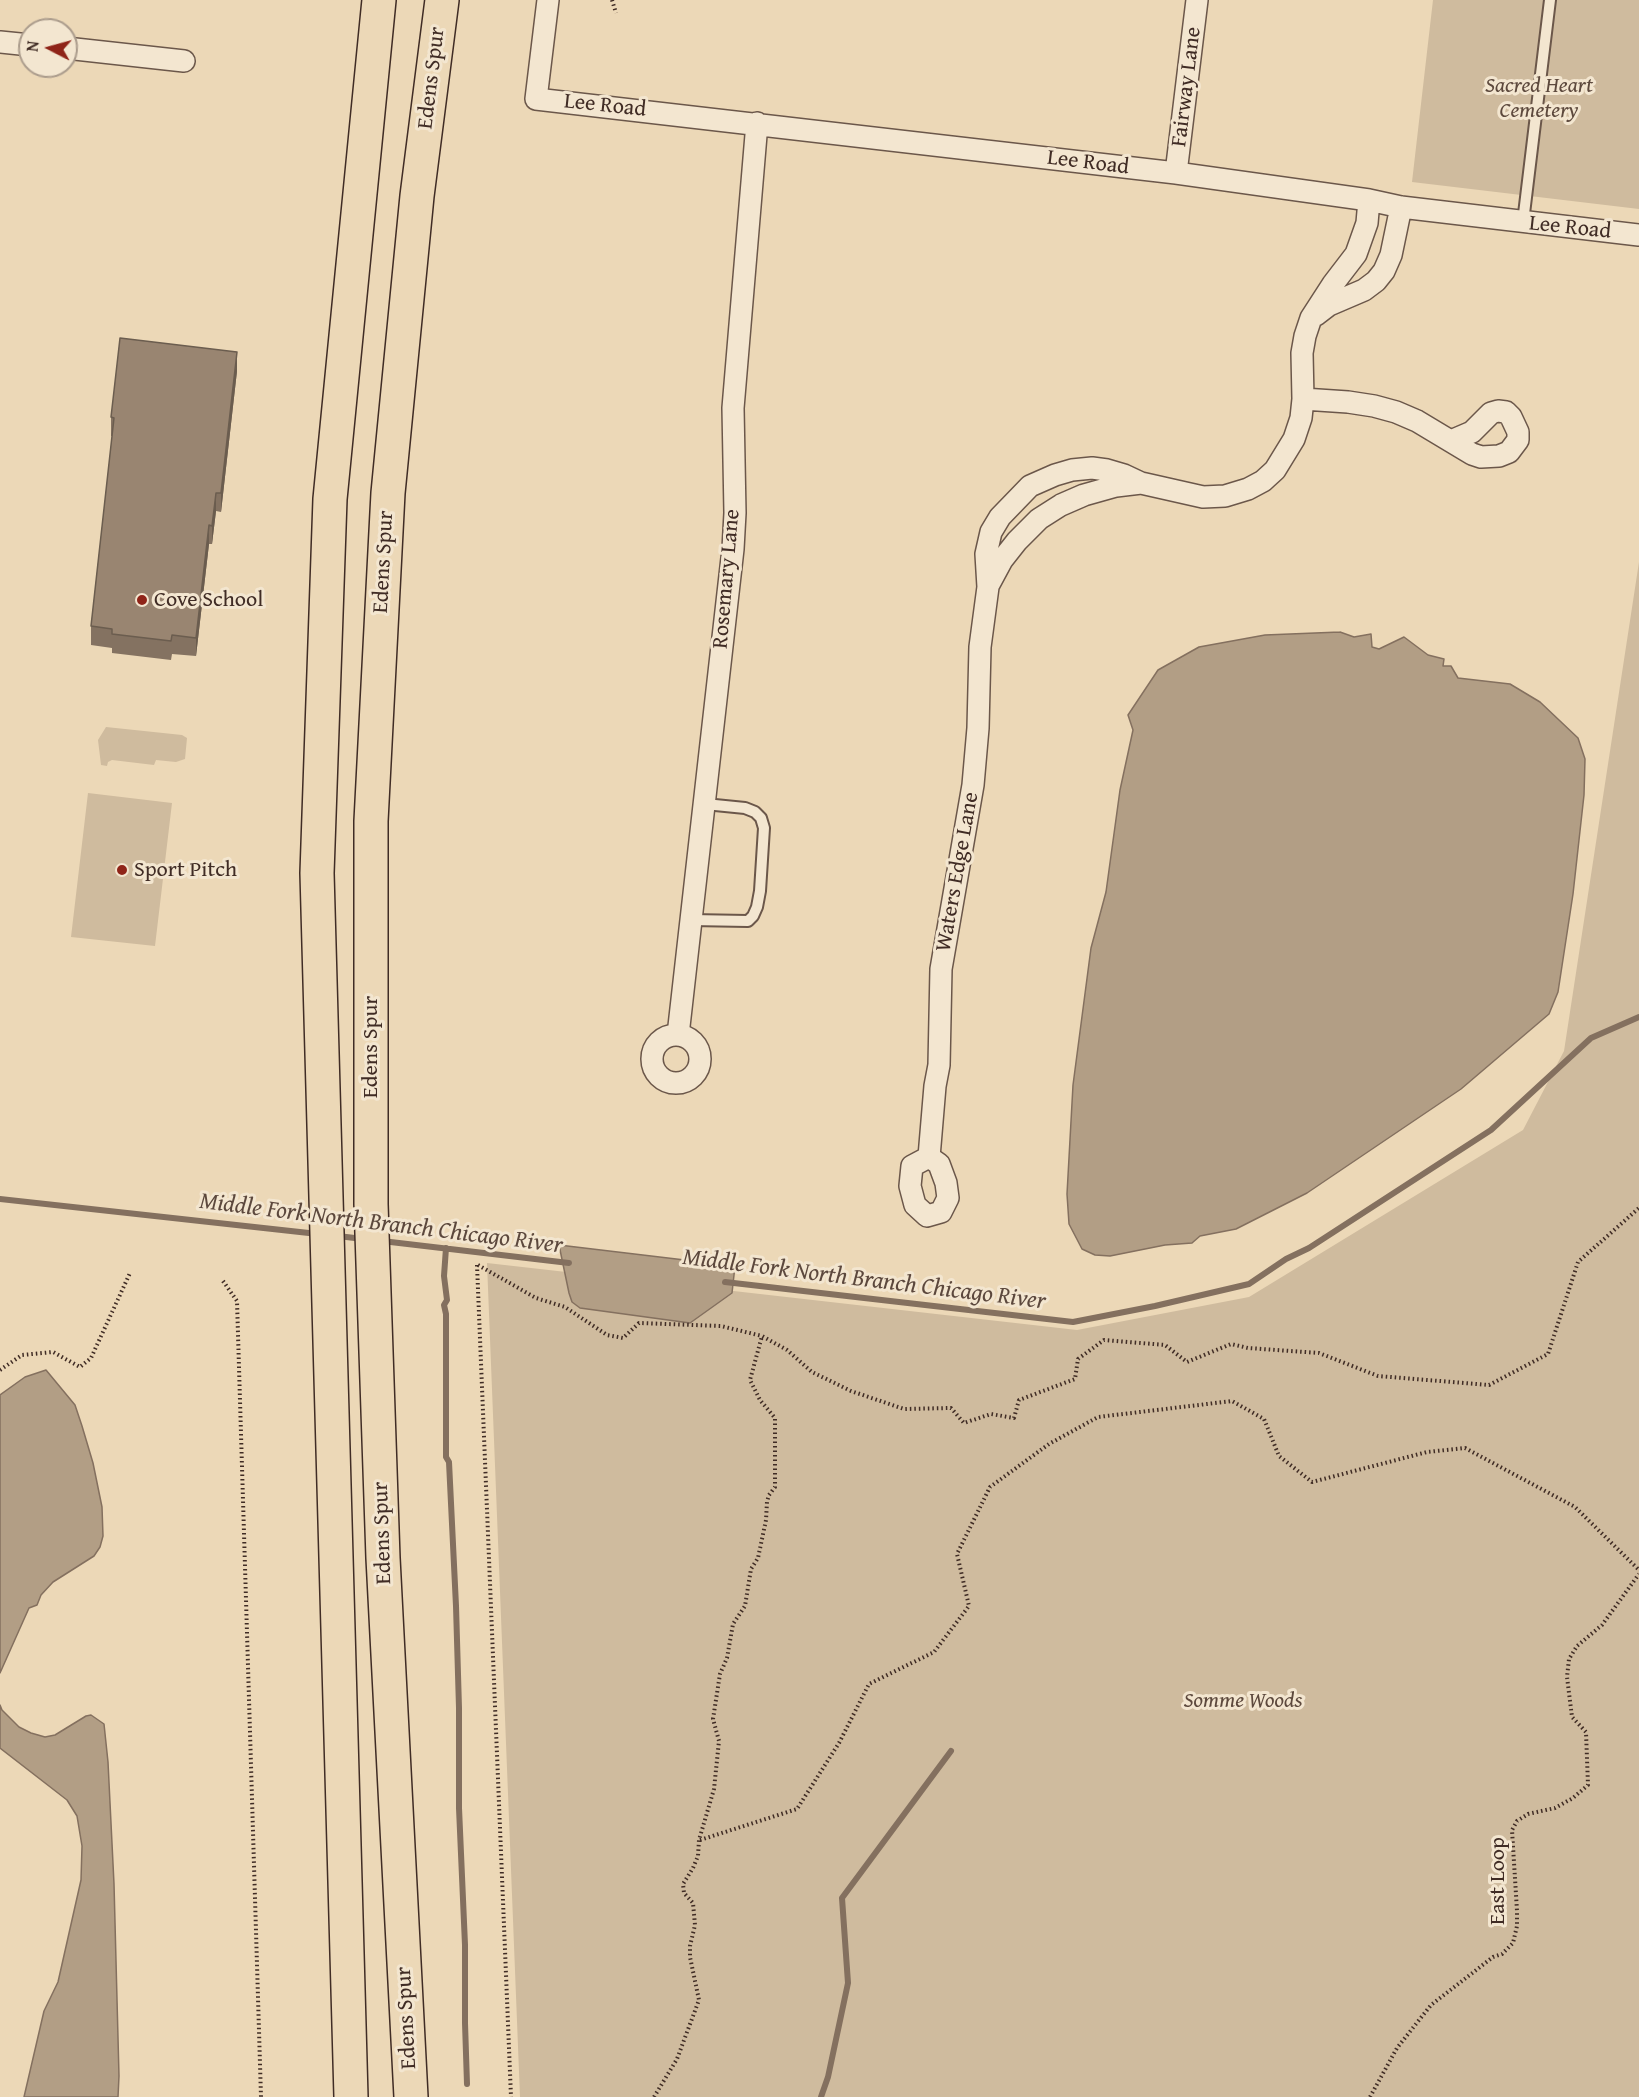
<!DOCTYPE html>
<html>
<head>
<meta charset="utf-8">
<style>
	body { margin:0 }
	#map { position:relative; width:1639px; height:2097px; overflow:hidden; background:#ecd8b7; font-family:"Gentium Book Plus",serif }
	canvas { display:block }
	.north { position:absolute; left:18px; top:18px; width:60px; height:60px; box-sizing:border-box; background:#f3e6d0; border:2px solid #ab9c8c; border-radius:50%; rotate:276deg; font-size:16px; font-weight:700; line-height:24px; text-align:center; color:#402c25 }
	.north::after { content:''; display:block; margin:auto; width:21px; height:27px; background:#8f2418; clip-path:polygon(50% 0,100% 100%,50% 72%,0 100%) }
</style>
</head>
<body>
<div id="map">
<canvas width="1639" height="2097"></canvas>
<div class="north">N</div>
</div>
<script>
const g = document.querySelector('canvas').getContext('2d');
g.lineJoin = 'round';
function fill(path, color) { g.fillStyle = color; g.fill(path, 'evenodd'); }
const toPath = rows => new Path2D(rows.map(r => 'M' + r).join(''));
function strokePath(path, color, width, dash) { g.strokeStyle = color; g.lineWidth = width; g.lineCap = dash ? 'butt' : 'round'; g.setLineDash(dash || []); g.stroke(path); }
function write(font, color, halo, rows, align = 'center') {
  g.font = font + ' "Gentium Book Plus",serif'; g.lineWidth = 6; g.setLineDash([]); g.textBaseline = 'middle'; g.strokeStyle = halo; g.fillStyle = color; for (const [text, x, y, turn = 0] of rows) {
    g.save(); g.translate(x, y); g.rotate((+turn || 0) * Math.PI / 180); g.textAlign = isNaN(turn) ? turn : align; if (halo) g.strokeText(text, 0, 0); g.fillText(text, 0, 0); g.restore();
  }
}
fill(toPath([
	[1433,0,1639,0,1639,209,1412,182],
	[1639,562,1639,2097,520,2097,487,1263,1077,1330,1249,1297,1523,1130,1564,1051],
	[106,727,182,735,187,738,185,759,176,762,156,760,154,765,112,760,108,762,107,766,101,765,98,740],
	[88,793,172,803,155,946,71,937]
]), '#cfbb9e');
const water = toPath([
	[1340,632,1354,637,1371,634,1372,647,1379,649,1404,637,1428,655,1444,659,1443,666,1451,666,1458,678,1510,684,1540,702,1578,738,1585,759,1584,795,1573,894,1558,992,1549,1014,1461,1089,1307,1193,1236,1229,1200,1236,1192,1243,1165,1245,1110,1256,1095,1255,1082,1249,1069,1224,1067,1194,1073,1085,1091,948,1106,892,1120,790,1133,730,1128,715,1158,670,1199,647,1265,635,1340,632],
	[559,1245,735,1266,732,1293,690,1323,580,1308,572,1302,569,1293,559,1245],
	[46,1370,75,1405,82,1426,93,1463,102,1507,103,1536,100,1547,94,1556,53,1582,41,1595,37,1605,29,1608,0,1673,0,1395,25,1377,46,1370],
	[0,1705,2,1710,19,1727,31,1733,45,1737,55,1735,86,1716,91,1715,104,1724,108,1762,114,1884,119,2076,118,2097,24,2097,44,2011,58,1982,81,1880,82,1846,77,1816,67,1800,0,1748,0,1705]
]);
fill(water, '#b29e85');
strokePath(water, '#84705f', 1.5);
strokePath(toPath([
	[0,1199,318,1234],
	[338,1236,363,1239],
	[382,1241,569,1263],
	[446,1248,444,1276,447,1300,444,1305,446,1314,446,1457,449,1462,456,1606,459,1708,459,1808,465,1945,465,2023,467,2084],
	[725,1282,1073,1322,1155,1306,1249,1284,1286,1259,1309,1248,1491,1130,1591,1038,1639,1017],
	[821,2097,828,2077,848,1983,842,1898,951,1751]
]), '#84705f', 6);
const service = toPath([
	[1523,222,1550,0],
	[691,920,748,921,753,916,757,907,760,891,764,828,761,818,755,812,745,808,705,804]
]);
const minor = toPath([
	[548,0,536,99,1176,173,1369,200,1401,207,1639,235],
	[0,42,30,45],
	[66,48,184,61],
	[1176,173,1197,0],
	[1316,315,1329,305,1364,290,1376,281,1384,271,1391,255,1401,207],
	[1303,399,1348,402,1374,406,1396,412,1417,421,1472,454,1481,457,1499,456,1509,452,1518,440,1518,432,1511,417,1506,412,1498,411,1491,413,1472,432,1451,441],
	[988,586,1002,560,1017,541,1039,519,1061,505,1084,495,1116,486,1141,483],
	[678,1035,733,549,735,513,733,408,757,123],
	'652 1059a24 24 0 1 1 48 0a24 24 0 1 1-48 0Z',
	[929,1157,939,1164,946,1183,948,1198,941,1212,927,1216,915,1205,910,1186,912,1166,929,1157,935,1086,939,1065,941,969,973,785,978,728,980,647,988,587,986,554,991,532,1000,517,1030,486,1055,475,1072,470,1092,468,1107,470,1124,475,1141,483,1203,497,1225,496,1248,489,1263,481,1275,470,1294,439,1301,418,1303,399,1302,353,1305,336,1311,318,1333,284,1356,254,1367,223,1369,200]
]);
const motorway = toPath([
	[351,2097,317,873,330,499,379,0],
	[411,2097,383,1558,371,1204,371,821,388,493,417,196,442,0]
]);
strokePath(service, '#6b574a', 14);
strokePath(minor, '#6b574a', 24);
strokePath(motorway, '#402c25', 36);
strokePath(toPath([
	[612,0,616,13],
	[477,1265,511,2097],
	[478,1265,536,1298,565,1307,607,1335,623,1338,639,1323,721,1326,762,1336],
	[223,1281,237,1301,261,2097],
	[0,1370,22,1355,53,1352,80,1367,91,1358,130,1273],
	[700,1840,797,1809,839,1743,869,1684,934,1652,969,1606,957,1554,990,1487,1049,1444,1098,1417,1232,1401,1264,1419,1279,1456,1312,1482,1427,1452,1465,1448,1575,1507,1639,1570],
	[654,2097,677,2059,699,2000,690,1957,690,1946,695,1925,693,1903,684,1893,683,1884,693,1868,698,1856,699,1840,714,1789,719,1741,713,1719,720,1674,727,1658,733,1624,745,1606,751,1569,758,1558,766,1520,767,1502,769,1495,775,1487,775,1418,760,1400,750,1380,762,1336,787,1350,812,1372,851,1391,904,1409,951,1408,964,1423,991,1414,1014,1418,1019,1400,1075,1379,1078,1359,1104,1340,1165,1345,1187,1362,1231,1344,1248,1348,1319,1353,1378,1376,1489,1385,1548,1354,1578,1262,1639,1208],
	[1370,2097,1397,2048,1431,2005,1493,1957,1502,1954,1513,1943,1517,1926,1517,1911,1512,1830,1517,1821,1528,1814,1555,1808,1573,1798,1588,1785,1586,1732,1572,1717,1567,1677,1569,1659,1577,1646,1602,1625,1639,1574]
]), '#402c25', 4, [1.5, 3]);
strokePath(service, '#f3e6d0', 10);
strokePath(minor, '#f3e6d0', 21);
strokePath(motorway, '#ecd8b7', 33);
fill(toPath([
	[237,371,221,512,216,511,212,544,209,544,196,656,172,654,171,660,112,653,112,648,91,645,91,626,112,436,111,436,111,417]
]), '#847261');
fill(toPath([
	[237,352,237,371,221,512,221,493],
	[216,493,216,511,212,544,212,526],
	[209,525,209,544,196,656,196,638]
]), '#6b5d4f');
const building = toPath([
	[120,338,237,352,221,493,216,493,212,526,209,525,196,638,172,635,171,641,112,634,112,629,91,626,114,418,111,417,120,338]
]);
fill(building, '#998571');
strokePath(building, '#6b5d4f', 1.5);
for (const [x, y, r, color] of [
	[142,600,6,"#8f2418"],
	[122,870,6,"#8f2418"]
]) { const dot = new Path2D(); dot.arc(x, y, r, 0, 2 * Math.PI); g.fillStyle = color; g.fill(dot); strokePath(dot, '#f3e6d0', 2); }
write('22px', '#402c25', '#f3e6d0', [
	["Edens Spur",432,78,-83],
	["Fairway Lane",1187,87,-83],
	["Lee Road",605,106,6],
	["Lee Road",1088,163,7],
	["Lee Road",1570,228,6],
	["Edens Spur",384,562,-87],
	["Rosemary Lane",727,579,-85],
	["Waters Edge Lane",958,872,-80],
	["Edens Spur",371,1047,-90],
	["Edens Spur",383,1533,-92],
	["East Loop",1498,1881,-90],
	["Edens Spur",407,2018,-93]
]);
write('italic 22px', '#5d493d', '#f3e6d0', [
	["Sacred Heart",1539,86],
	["Cemetery",1539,111],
	["Somme Woods",1243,1701]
]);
write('22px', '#402c25', '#f3e6d0', [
	["Cove School",154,600],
	["Sport Pitch",134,870]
], 'left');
write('italic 24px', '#5c483d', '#f3e6d0', [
	["Middle Fork North Branch Chicago River",381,1224,7],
	["Middle Fork North Branch Chicago River",864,1280,7]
]);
</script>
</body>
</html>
